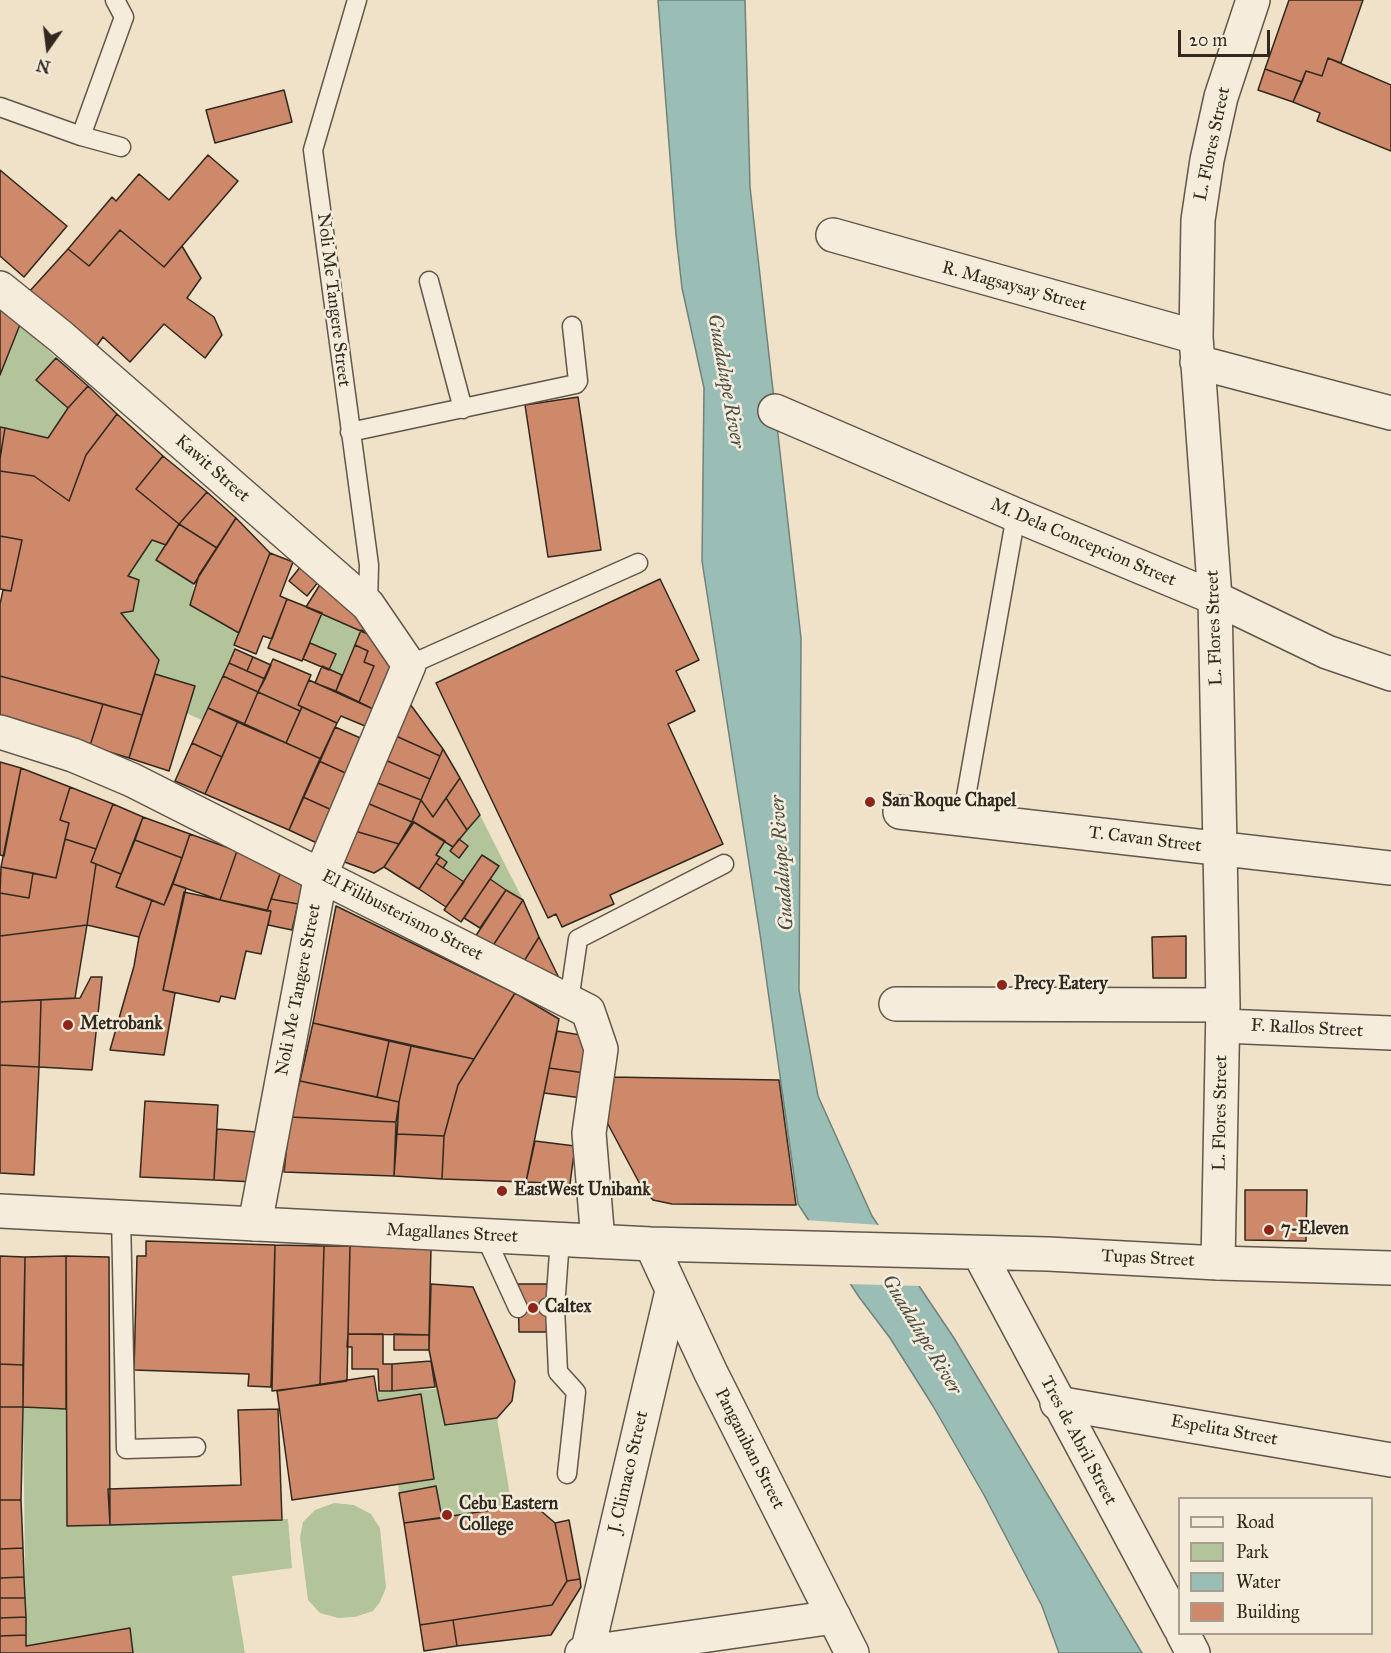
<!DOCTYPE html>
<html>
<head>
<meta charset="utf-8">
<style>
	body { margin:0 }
	#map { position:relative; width:1391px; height:1653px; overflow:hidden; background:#f0e2c9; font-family:"IM FELL Great Primer",serif }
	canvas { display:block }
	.legend { position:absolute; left:1178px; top:1497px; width:195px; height:138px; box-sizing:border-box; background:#f5ecdc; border:2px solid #a79e90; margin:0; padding:8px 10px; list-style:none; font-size:18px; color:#31291e }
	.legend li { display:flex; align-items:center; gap:12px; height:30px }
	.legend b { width:30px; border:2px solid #a79e90 }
	.north { position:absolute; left:18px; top:18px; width:60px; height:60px; -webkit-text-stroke:4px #f5ecdc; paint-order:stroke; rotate:194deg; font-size:16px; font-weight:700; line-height:24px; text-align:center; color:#31291e }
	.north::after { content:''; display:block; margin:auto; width:21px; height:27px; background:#31291e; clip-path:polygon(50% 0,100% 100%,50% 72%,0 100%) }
	.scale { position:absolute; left:1178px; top:30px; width:92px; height:27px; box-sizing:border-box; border:3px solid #31291e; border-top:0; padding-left:8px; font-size:18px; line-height:21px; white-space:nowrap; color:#31291e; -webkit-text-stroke:4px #f5ecdc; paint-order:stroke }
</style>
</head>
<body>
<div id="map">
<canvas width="1391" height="1653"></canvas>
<ul class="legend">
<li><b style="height:8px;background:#f5ecdc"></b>Road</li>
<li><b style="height:16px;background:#b3c49b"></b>Park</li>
<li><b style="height:16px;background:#9abeb6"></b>Water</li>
<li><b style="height:16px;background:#ce886a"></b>Building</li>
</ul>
<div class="north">N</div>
<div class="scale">20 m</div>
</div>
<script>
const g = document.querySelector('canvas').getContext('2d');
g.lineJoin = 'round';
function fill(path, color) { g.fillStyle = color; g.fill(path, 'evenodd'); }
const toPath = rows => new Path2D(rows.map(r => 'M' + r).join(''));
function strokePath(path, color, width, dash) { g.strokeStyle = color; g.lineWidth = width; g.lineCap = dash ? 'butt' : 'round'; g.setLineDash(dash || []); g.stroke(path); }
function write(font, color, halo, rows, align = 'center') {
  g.font = font + ' "IM FELL Great Primer",serif'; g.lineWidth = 5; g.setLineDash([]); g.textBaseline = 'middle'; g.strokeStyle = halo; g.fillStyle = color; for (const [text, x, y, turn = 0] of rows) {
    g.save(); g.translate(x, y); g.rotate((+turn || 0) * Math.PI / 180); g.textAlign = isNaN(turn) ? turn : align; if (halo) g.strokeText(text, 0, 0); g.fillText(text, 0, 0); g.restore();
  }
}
fill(toPath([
	[21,322,56,358,36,380,68,408,48,438,0,427,0,375],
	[152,540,166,545,158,558,194,584,191,605,239,633,234,645,235,649,202,720,186,713,155,674,159,660,121,613,133,611,139,580,128,576],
	[322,613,361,630,342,675,329,670,336,654,310,643],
	[480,815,523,900,490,879,499,866,483,855,464,882,443,868,447,862,436,855,445,841,453,847],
	[437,1389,447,1426,497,1418,512,1507,442,1518,436,1486,399,1493,398,1485,434,1479,421,1395,378,1401,377,1392],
	[23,1407,66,1409,67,1526,288,1519,292,1568,232,1576,245,1653,133,1653,129,1628,26,1646],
	[334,1503,354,1505,371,1514,380,1528,386,1588,380,1602,373,1611,355,1617,338,1618,320,1613,308,1600,300,1538,303,1522,315,1510]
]), '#b3c49b');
const water = toPath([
	[658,0,745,0,750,187,801,638,799,990,818,1096,872,1216,954,1338,1142,1653,1059,1653,1042,1606,984,1495,933,1406,890,1338,859,1297,798,1204,760,934,702,561,704,388,682,288,676,235,658,0]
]);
fill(water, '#9abeb6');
strokePath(water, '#708279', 1.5);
fill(toPath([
	[804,1220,881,1225,923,1286,847,1284]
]), '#f0e2c9');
const building = toPath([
	[1289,0,1363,0,1341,63,1328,58,1322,76,1306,71,1302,82,1265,69,1289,0],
	[1328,58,1391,85,1391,151,1317,121,1320,113,1293,102,1306,71,1322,76,1328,58],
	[1265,69,1302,82,1293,102,1258,90,1265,69],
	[284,90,292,122,215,143,206,110,284,90],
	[208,155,238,181,164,267,120,230,89,266,68,249,112,197,116,201,139,174,169,200,208,155],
	[0,170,67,226,24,277,0,256,0,170],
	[120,230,164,267,182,246,201,278,187,298,214,317,222,335,205,358,164,324,130,362,103,337,93,351,28,293,68,249,89,266,120,230],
	[2,306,21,322,0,375,0,310,2,306],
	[56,358,88,386,68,408,36,380,56,358],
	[88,386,117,414,86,455,69,501,34,476,0,471,0,459,5,428,48,438,68,408,88,386],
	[578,397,601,550,548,557,525,405,578,397],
	[117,414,163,456,136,489,179,524,166,545,152,540,128,576,139,580,133,611,121,613,159,660,142,715,0,676,0,604,3,590,11,591,22,540,0,536,0,471,34,476,69,501,86,455,117,414],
	[0,427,5,428,0,459,0,427],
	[163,456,207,492,179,524,136,489,163,456],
	[207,492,236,518,217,548,179,524,207,492],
	[236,518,270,553,239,633,190,605,199,575,236,518],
	[179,524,217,548,194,584,156,560,179,524],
	[0,536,22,540,11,591,0,589,0,536],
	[270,553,293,562,280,596,287,599,272,639,263,636,256,654,234,645,270,553],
	[301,566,319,581,307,596,289,581,301,566],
	[660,579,699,660,676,671,695,711,668,724,723,844,610,895,614,904,562,927,556,914,548,918,436,683,660,579],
	[321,583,388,643,306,607,321,583],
	[287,599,322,613,302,661,268,648,287,599],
	[361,630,388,643,393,664,373,709,359,702,374,666,364,662,368,651,355,645,361,630],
	[310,643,336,654,329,670,303,659,310,643],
	[355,645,368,651,364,662,374,666,359,702,336,691,355,645],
	[235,649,253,657,247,671,229,663,235,649],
	[253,657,271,665,265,679,247,671,253,657],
	[273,659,311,675,298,705,302,707,300,711,258,692,273,659],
	[229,663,265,679,258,692,223,676,229,663],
	[322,666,342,675,336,691,315,683,322,666],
	[155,674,195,686,169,771,129,758,155,674],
	[0,676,103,704,90,746,0,721,0,676],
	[223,676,258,692,244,725,208,708,223,676],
	[309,680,373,709,365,726,341,716,337,723,298,705,309,680],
	[258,692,300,711,286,743,244,725,258,692],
	[103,704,142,715,129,758,90,746,103,704],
	[410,704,443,749,440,756,396,736,410,704],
	[302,707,337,723,321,759,286,743,302,707],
	[208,708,238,721,222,757,192,743,208,708],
	[238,721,321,759,289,830,205,794,238,721],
	[335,727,365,740,350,775,319,761,335,727],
	[396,736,440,756,430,779,385,760,396,736],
	[192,743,222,757,205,794,175,781,192,743],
	[443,749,460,778,433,817,421,800,443,749],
	[385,760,430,779,421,800,375,782,385,760],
	[319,761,350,775,334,811,303,797,319,761],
	[0,762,21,768,4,856,0,855,0,762],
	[21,768,70,787,60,820,69,823,56,878,1,867,21,768],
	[460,778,480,815,467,830,446,798,460,778],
	[375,782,421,800,412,822,367,803,375,782],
	[70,787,113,804,96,849,65,839,69,823,60,820,70,787],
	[303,797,334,811,319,844,289,830,303,797],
	[446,798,467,830,453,847,412,821,421,800,433,817,446,798],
	[367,803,412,822,399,844,355,831,367,803],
	[113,804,143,817,121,874,91,862,113,804],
	[143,817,190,834,182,858,135,840,143,817],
	[414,822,445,841,436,855,440,857,419,889,384,867,414,822],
	[355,831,399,844,384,867,374,873,342,861,355,831],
	[190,834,237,851,220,900,173,884,190,834],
	[65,839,96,849,91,862,96,864,87,925,0,936,0,893,29,898,33,873,56,878,65,839],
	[459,839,468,846,459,858,450,851,459,839],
	[135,840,182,858,164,905,116,887,135,840],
	[237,851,281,871,267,911,220,900,237,851],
	[482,855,499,866,461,922,444,910,482,855],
	[440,857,447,862,443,868,436,863,440,857],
	[436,863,464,882,446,907,419,889,436,863],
	[96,864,121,874,116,887,152,900,139,937,87,925,96,864],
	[1,867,33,873,29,898,0,893,1,867],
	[281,871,305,880,298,904,271,899,281,871],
	[490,879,506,890,480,928,464,918,490,879],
	[173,884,186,888,163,990,175,993,164,1055,110,1050,134,966,139,937,152,900,164,905,173,884],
	[506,890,523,900,492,947,475,937,506,890],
	[184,892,271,911,261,954,246,951,235,999,221,996,219,1002,163,990,184,892],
	[271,899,298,904,292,930,268,925,271,911,267,911,271,899],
	[523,900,539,937,521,966,492,947,523,900],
	[336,906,515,993,474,1059,313,1023,336,906],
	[87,925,75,998,0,1002,0,936,87,925],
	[1186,936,1186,978,1153,978,1152,937,1186,936],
	[539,937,561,982,521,966,539,937],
	[91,977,102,977,92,1070,39,1067,41,1000,80,998,91,977],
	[515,993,559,1019,526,1182,442,1179,444,1136,458,1085,515,993],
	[41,1000,39,1067,0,1065,0,1002,41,1000],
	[313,1023,389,1041,377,1097,300,1081,313,1023],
	[557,1031,592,1037,585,1073,549,1068,557,1031],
	[389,1041,411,1046,399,1102,377,1097,389,1041],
	[411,1046,474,1059,458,1085,444,1136,397,1134,399,1102,411,1046],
	[0,1065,39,1067,34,1175,0,1173,0,1065],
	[549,1068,585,1073,582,1098,544,1093,549,1068],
	[611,1077,779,1080,796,1205,672,1204,653,1200,642,1188,602,1113,611,1077],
	[300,1081,399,1102,396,1122,290,1117,300,1081],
	[145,1101,218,1105,214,1180,140,1177,145,1101],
	[290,1117,396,1122,394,1176,284,1172,290,1117],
	[217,1129,257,1132,254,1182,214,1180,217,1129],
	[397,1134,444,1136,442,1179,394,1176,397,1134],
	[535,1141,575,1146,570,1184,526,1182,535,1141],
	[1245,1190,1307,1190,1306,1241,1245,1240,1245,1190],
	[146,1241,275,1245,271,1387,248,1386,249,1374,134,1370,137,1256,146,1256,146,1241],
	[275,1245,324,1246,320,1385,272,1391,275,1245],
	[324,1246,350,1246,347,1381,320,1385,324,1246],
	[350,1246,431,1248,429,1335,348,1334,350,1246],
	[0,1256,25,1257,23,1365,0,1364,0,1256],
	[66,1256,109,1257,110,1525,67,1526,66,1256],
	[66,1256,66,1409,23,1407,25,1257,66,1256],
	[431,1284,473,1287,515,1381,512,1401,497,1418,445,1425,429,1350,431,1284],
	[518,1284,547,1284,548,1332,519,1332,518,1284],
	[348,1334,383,1334,383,1364,392,1364,392,1391,379,1391,378,1369,352,1369,352,1347,347,1347,348,1334],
	[394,1334,429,1335,429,1350,394,1350,394,1334],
	[431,1361,435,1387,392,1391,392,1364,431,1361],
	[0,1364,23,1365,23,1407,0,1407,0,1364],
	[374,1376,378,1401,421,1394,434,1479,292,1500,277,1391,374,1376],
	[0,1407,23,1407,21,1500,0,1500,0,1407],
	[278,1409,282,1520,110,1525,108,1489,241,1485,238,1410,278,1409],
	[436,1486,442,1518,404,1523,399,1493,436,1486],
	[0,1500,21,1500,23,1548,0,1549,0,1500],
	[533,1504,555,1523,567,1581,552,1605,420,1625,404,1523,533,1504],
	[569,1520,580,1579,567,1581,555,1523,569,1520],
	[23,1548,24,1577,0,1578,0,1549,23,1548],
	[24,1577,25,1598,0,1598,0,1578,24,1577],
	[580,1579,581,1587,551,1635,457,1646,453,1620,552,1605,567,1581,580,1579],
	[0,1598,25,1598,26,1617,0,1618,0,1598],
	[26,1617,26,1635,0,1636,0,1618,26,1617],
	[453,1620,457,1646,424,1651,420,1625,453,1620],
	[130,1628,133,1653,0,1653,0,1636,26,1635,26,1646,130,1628]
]);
fill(building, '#ce886a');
strokePath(building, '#31291e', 1.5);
const service = toPath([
	[357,0,313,150,369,565,368,605],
	[0,107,81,136,121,147],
	[81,136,124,17,115,0],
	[429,281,463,409],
	[350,432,576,384,578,381,572,326],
	[409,665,638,563],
	[962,819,1016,515],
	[569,1001,578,939,724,864],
	[121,1217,126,1449,196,1447],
	[485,1236,518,1308],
	[548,1307,555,1308,560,1239],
	[555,1308,558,1372,576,1392,567,1474]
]);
const minor = toPath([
	[833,235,1196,337],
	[0,288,60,336,368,605,409,665,321,874,255,1224],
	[1197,362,1391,413],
	[775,411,1016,515,1215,598,1327,652,1391,674],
	[0,732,73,755,132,780,588,1011,601,1049,589,1133,598,1241],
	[900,812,1391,868],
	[896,1004,1223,1005],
	[1223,1026,1391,1033],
	[1218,1263,1223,1005,1220,849,1215,598,1196,337,1198,220,1207,160,1221,97,1253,0],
	[1057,1403,1391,1460],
	[582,1653,834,1617],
	[587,1653,672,1291]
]);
const tertiary = toPath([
	[0,1211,651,1244,1048,1254,1218,1263,1391,1268],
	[651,1244,711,1373,852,1653],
	[979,1253,1180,1628],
	[1183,1634,1193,1653]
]);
strokePath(service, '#615749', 21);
strokePath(minor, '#615749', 36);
strokePath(tertiary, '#615749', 36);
strokePath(service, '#f5ecdc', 18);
strokePath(minor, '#f5ecdc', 33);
strokePath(tertiary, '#f5ecdc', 33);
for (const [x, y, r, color] of [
	[870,802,6,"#8f2418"],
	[1002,985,6,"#8f2418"],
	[68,1025,6,"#8f2418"],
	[502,1191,6,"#8f2418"],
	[1269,1230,6,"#8f2418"],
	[533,1308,6,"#8f2418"],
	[447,1515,6,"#8f2418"]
]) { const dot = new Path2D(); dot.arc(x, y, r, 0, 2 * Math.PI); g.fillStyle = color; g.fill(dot); strokePath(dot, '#f5ecdc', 2); }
write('18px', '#31291e', '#f5ecdc', [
	["L. Flores Street",1213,144,-78],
	["R. Magsaysay Street",1014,287,15],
	["Noli Me Tangere Street",333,300,83],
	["Kawit Street",212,469,41],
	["M. Dela Concepcion Street",1083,543,23],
	["L. Flores Street",1215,628,-92],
	["T. Cavan Street",1145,840,7],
	["El Filibusterismo Street",402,916,27],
	["Noli Me Tangere Street",299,990,-79],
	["F. Rallos Street",1307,1029,3],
	["L. Flores Street",1221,1113,-89],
	["Magallanes Street",452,1234,3],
	["Tupas Street",1148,1259,3],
	["Espelita Street",1224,1431,10],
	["Tres de Abril Street",1078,1441,62],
	["Panganiban Street",749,1449,63],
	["J. Climaco Street",629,1472,-77]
]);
write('bold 18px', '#31291e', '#f5ecdc', [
	["San Roque Chapel",882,802],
	["Precy Eatery",1014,985],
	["Metrobank",80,1025],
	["EastWest Unibank",514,1191],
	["7-Eleven",1281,1230],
	["Caltex",545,1308],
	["Cebu Eastern",459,1505],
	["College",459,1526]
], 'left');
write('italic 20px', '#4b4e44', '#f5ecdc', [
	["Guadalupe River",725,381,80],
	["Guadalupe River",783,863,-94],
	["Guadalupe River",921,1335,59]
]);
</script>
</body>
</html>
